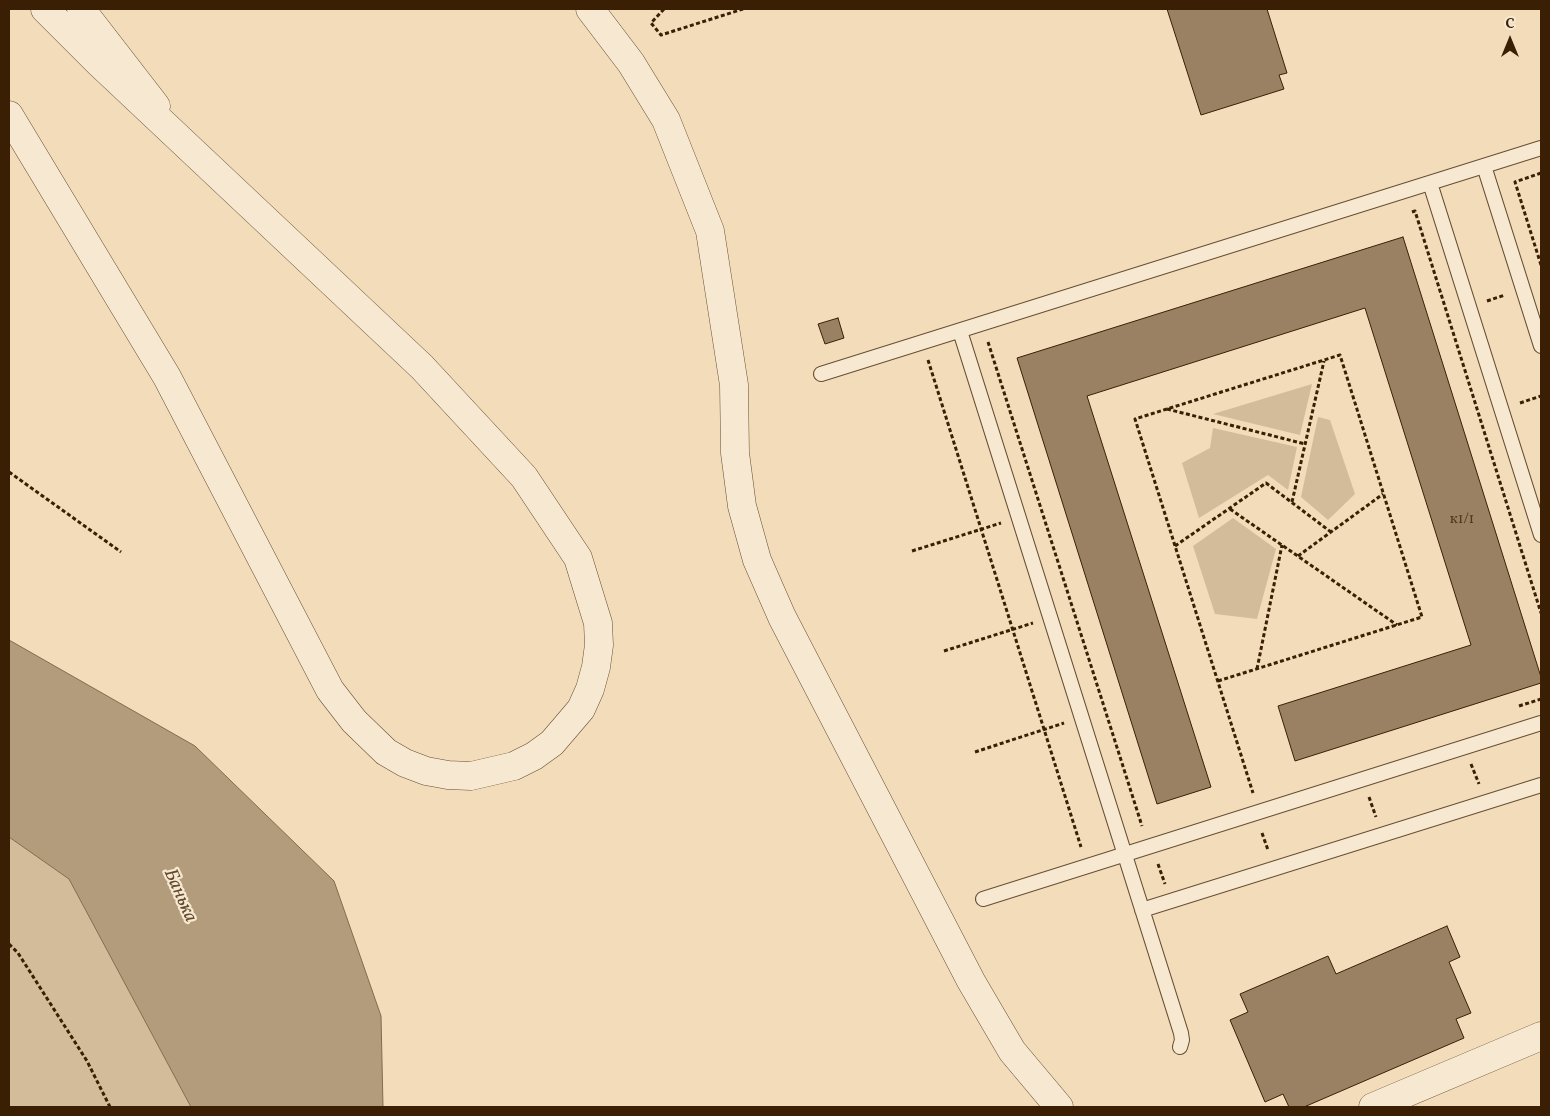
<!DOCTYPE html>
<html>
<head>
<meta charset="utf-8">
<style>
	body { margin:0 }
	#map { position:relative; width:1550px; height:1116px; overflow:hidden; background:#f2dcb9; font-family:Vollkorn,serif }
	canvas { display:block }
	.frame { position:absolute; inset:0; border:10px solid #3a1f05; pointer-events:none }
	.north { position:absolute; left:1485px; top:15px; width:50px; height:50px; -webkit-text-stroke:4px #f7e8d2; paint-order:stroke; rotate:0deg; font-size:14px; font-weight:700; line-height:20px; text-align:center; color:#3a1f05 }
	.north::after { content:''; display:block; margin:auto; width:18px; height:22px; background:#3a1f05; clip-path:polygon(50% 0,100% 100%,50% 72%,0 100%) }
</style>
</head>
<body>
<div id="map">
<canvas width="1550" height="1116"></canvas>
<div class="frame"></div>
<div class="north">С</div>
</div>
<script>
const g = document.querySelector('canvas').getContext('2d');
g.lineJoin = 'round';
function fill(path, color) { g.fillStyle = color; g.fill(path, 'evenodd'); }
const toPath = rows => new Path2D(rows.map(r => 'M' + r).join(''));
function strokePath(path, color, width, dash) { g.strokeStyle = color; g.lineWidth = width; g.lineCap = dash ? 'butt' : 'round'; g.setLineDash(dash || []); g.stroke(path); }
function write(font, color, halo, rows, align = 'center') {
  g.font = font + ' Vollkorn,serif'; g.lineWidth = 4.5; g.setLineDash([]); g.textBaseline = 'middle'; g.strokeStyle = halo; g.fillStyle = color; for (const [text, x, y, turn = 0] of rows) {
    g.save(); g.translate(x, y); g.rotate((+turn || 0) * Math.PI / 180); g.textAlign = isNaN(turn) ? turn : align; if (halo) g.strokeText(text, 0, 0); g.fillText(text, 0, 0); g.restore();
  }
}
fill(toPath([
	[1312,384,1300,435,1213,414],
	[1318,417,1330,420,1355,494,1328,520,1301,497],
	[1213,428,1297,447,1288,490,1268,475,1199,518,1182,463,1210,448],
	[1233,518,1276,549,1257,619,1215,614,1193,546],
	[9,837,69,879,191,1107,9,1107]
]), '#d3bc9a');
const water = toPath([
	[9,640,195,746,334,881,381,1016,383,1107,191,1107,69,879,9,837,9,640]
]);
fill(water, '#b39c7c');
strokePath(water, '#836a4c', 1);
const building = toPath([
	[1167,9,1267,9,1287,73,1279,75,1284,89,1201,115,1167,9],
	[1403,237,1541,677,1541,683,1295,761,1278,706,1471,645,1365,308,1087,396,1211,787,1157,804,1017,358,1403,237],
	[838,318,844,338,825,344,818,324,838,318],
	[1447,926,1460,957,1449,962,1471,1013,1456,1019,1464,1038,1304,1107,1289,1107,1283,1094,1265,1102,1230,1020,1248,1012,1240,994,1328,956,1336,974,1447,926]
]);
fill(building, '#9a8163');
strokePath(building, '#3a1f05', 1);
const service = toPath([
	[1484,166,1541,346],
	[1430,183,1541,535],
	[960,331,1181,1033,1182,1040,1180,1047],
	[821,374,1541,148],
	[983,899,1541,723],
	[1142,910,1541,785]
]);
const minor = toPath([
	[81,9,156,106],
	[590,9,631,63,666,120,710,231,734,385,735,453,742,506,757,560,782,617,971,981,1012,1051,1059,1107],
	[1373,1107,1541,1036]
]);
const tertiary = toPath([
	[9,115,167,377,330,690,354,721,386,752,405,763,426,771,448,775,471,776,514,766,534,756,552,743,581,709,590,689,596,667,599,645,598,623,578,558,524,477,422,367,99,63,45,9]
]);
strokePath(service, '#684e32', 16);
strokePath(minor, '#684e32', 29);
strokePath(tertiary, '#684e32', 29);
strokePath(toPath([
	[664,9,651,23,661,35,743,9],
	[1541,173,1515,182,1541,265],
	[1412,212,1415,211,1541,613],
	[1487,301,1505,295],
	[988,342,1142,826],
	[928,360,1081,847],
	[1520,403,1541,396],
	[1167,409,1305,444],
	[9,472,121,552],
	[1292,502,1324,361],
	[1230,509,1397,625],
	[1175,546,1266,483,1331,532],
	[912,551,1001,523],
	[1298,556,1383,494],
	[944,651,1033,623],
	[1257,669,1282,545],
	[1218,681,1422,617,1340,355,1135,419,1253,793],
	[1519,706,1541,699],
	[975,752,1064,723],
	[1471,764,1479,784],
	[1369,797,1376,817],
	[1262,833,1268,850],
	[1158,864,1165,884],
	[9,944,18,953,87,1061,110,1107]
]), '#3a1f05', 3, [4, 2.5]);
strokePath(service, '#f7e8d2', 14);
strokePath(minor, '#f7e8d2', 28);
strokePath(tertiary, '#f7e8d2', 28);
write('15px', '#52381c', null, [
	["к1/1",1462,520]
]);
write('italic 19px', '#644b2f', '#f7e8d2', [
	["Банька",179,896,66]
]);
</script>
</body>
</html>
